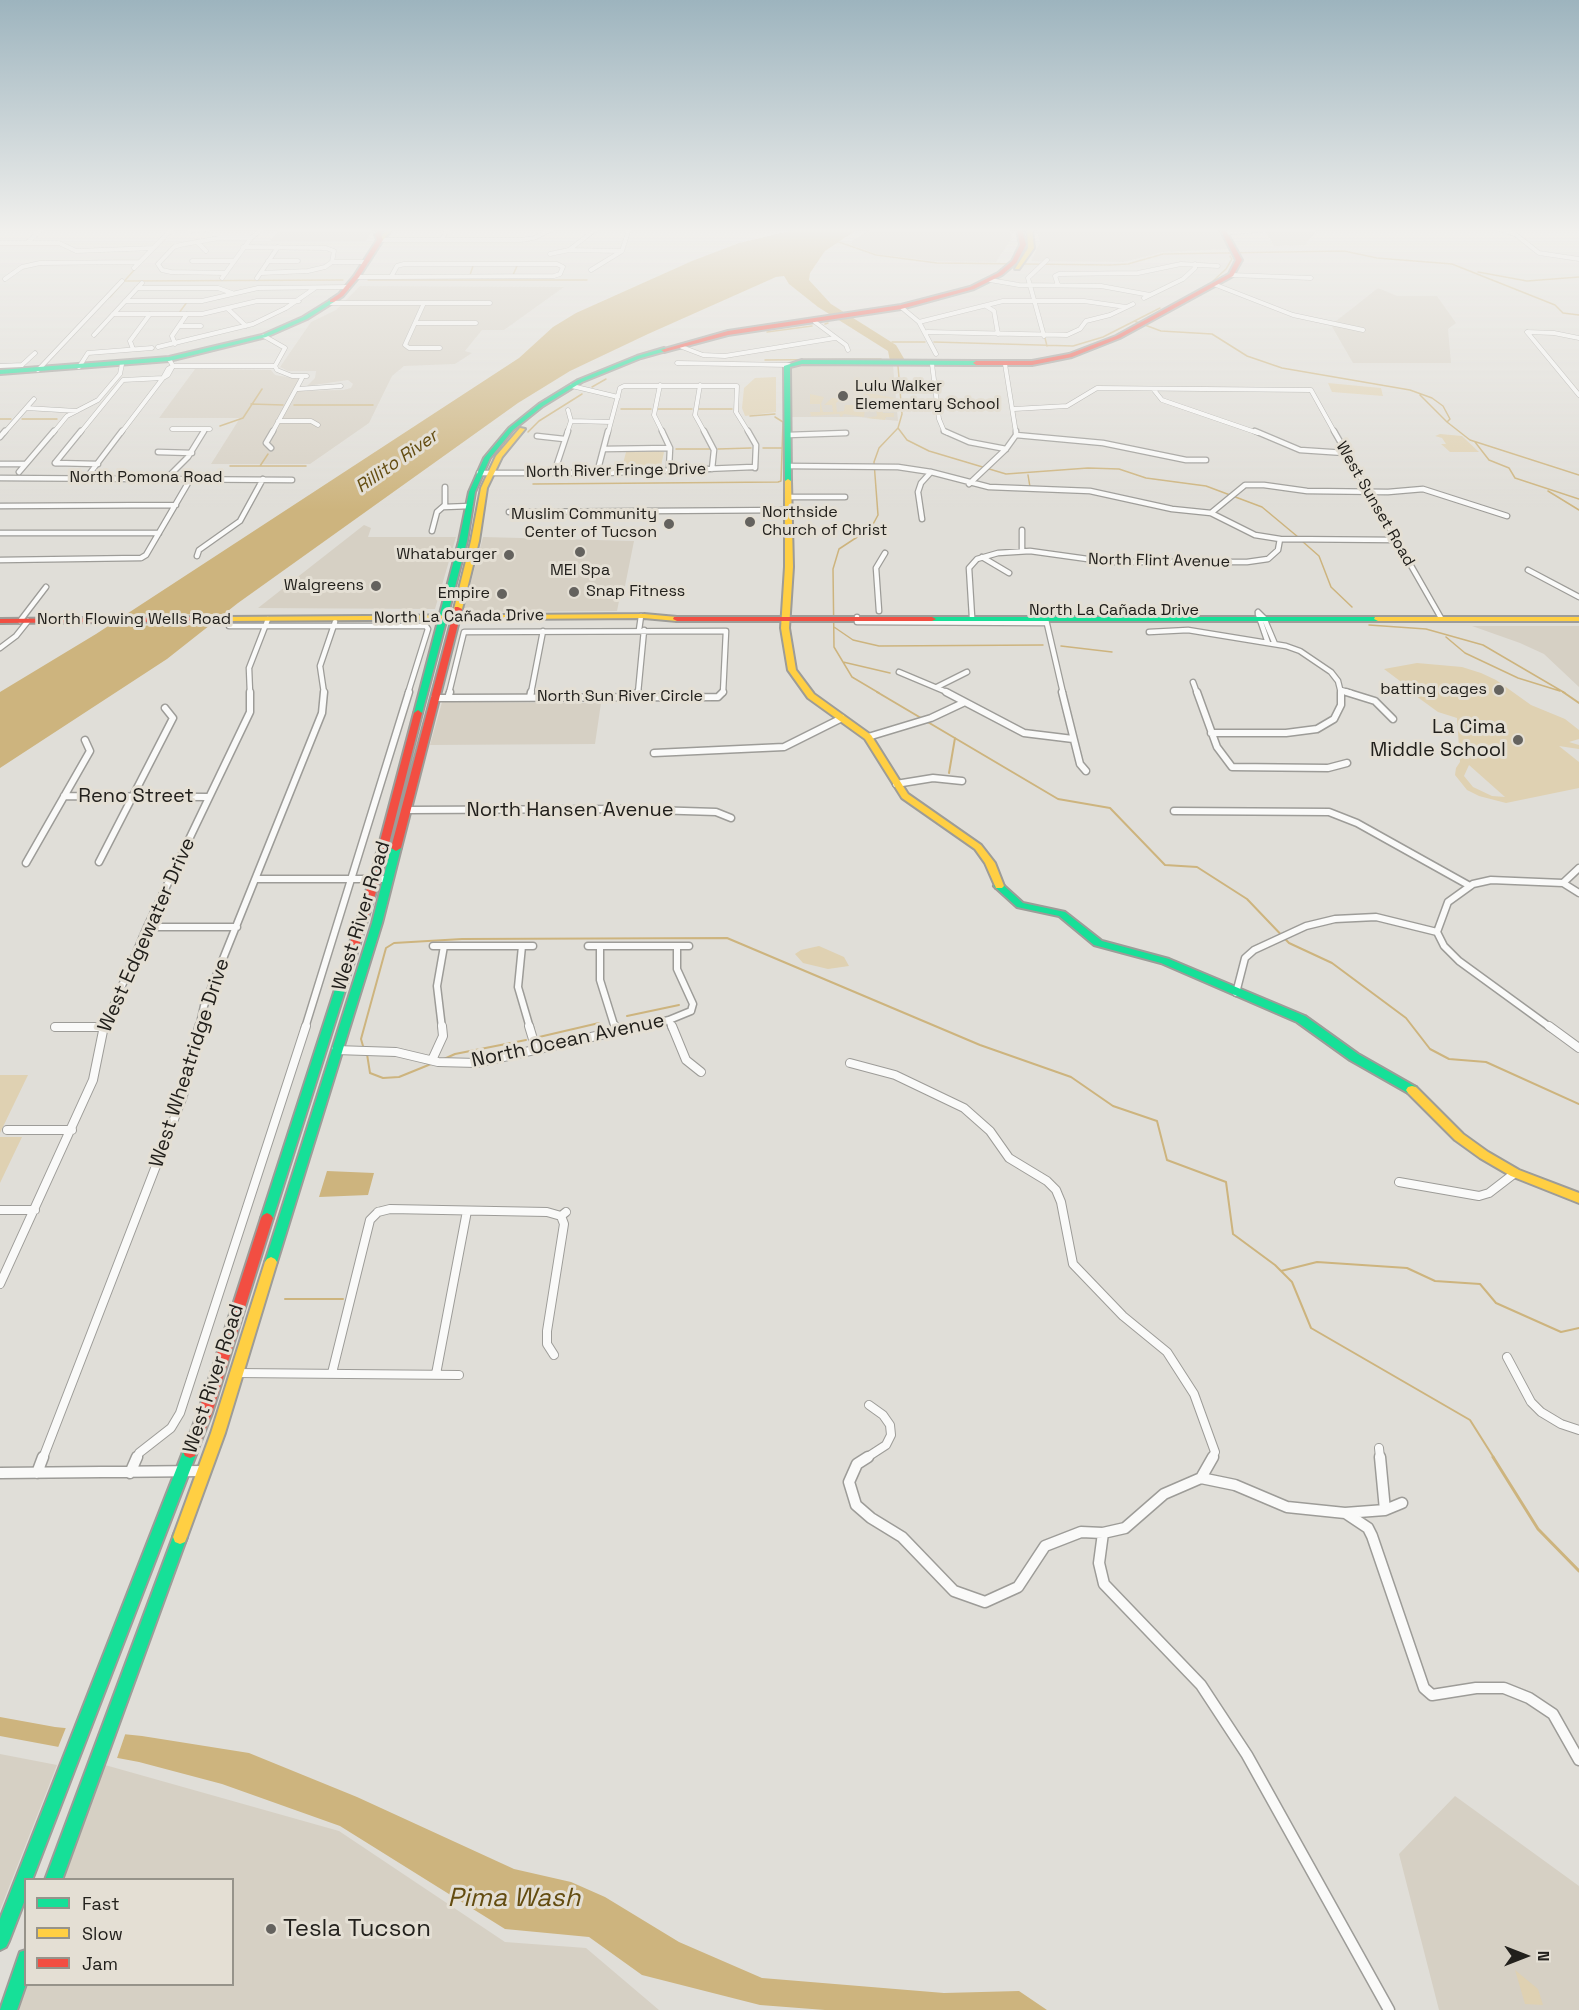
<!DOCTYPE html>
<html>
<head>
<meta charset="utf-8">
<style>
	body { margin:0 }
	#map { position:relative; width:1579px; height:2010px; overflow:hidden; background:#e0ded8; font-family:"Space Grotesk",sans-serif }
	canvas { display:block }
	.legend { position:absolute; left:24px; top:1878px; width:210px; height:108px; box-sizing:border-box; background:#e4dfd4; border:2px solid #96938a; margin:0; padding:8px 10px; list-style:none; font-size:18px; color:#22201c }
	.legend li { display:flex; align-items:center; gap:12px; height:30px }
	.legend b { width:30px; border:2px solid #96938a }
	.north { position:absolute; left:1495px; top:1926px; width:60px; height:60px; -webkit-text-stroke:4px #e4dfd4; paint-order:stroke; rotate:90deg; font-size:16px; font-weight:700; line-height:24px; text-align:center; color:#22201c }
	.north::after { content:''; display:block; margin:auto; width:21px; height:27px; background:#22201c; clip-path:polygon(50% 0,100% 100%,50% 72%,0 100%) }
</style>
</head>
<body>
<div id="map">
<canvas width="1579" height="2010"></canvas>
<ul class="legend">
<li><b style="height:8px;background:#16e098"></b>Fast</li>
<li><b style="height:8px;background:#ffcf43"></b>Slow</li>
<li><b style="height:8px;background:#f24e42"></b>Jam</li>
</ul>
<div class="north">N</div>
</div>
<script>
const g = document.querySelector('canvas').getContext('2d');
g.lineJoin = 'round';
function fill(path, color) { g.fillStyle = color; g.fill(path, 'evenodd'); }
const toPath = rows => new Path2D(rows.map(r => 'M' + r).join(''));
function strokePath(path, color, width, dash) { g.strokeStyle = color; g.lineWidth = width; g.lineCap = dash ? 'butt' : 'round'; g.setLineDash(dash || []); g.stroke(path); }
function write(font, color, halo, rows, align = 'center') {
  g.font = font + ' "Space Grotesk",sans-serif'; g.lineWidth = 6; g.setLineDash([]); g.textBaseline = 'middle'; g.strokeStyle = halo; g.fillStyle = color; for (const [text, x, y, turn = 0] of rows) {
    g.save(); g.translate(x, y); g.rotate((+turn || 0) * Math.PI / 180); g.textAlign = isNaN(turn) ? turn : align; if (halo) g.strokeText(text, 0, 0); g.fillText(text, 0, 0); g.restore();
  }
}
fill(toPath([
	[279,229,373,229,366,241,270,241],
	[871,229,1010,229,1012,238,996,262,933,261,876,254,851,245,853,240],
	[1036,229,1219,229,1230,249,1163,252,1124,262,1031,261,1040,242],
	[1264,229,1318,229,1305,245,1274,246],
	[360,286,564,287,504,330,482,330,465,351,472,353,455,364,404,366,392,376,369,423,310,464,211,464,240,418,159,418,195,369,271,370,275,375,300,379,294,391,343,390,351,388,353,384,348,380,307,386,315,378,316,371,288,371,280,367,311,322,336,310],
	[1378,288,1397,296,1437,296,1456,323,1448,329,1451,363,1353,363,1331,325],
	[796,363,893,365,898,421,859,417,790,417,791,367],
	[364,525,371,528,368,537,456,537,435,609,258,608],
	[483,537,634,541,623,596,620,596,617,611,470,612,464,608],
	[1472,626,1579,626,1579,687,1544,654,1520,643],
	[442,702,601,703,595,744,430,745],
	[0,1754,57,1765,0,1910],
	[105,1765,339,1831,505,1942,586,1948,659,2010,18,2010,27,1985,232,1984,232,1880,64,1879],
	[1455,1796,1579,1886,1579,2010,1439,2010,1399,1854]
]), '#d6d0c4');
fill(toPath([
	[776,377,776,412,745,416,742,408,744,388,755,378],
	[859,382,871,383,874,394,895,398,895,408,882,409,883,413,894,413,894,417,886,417,885,420,866,418,877,416,876,408,865,408,864,417,844,414,841,417,839,414,811,416,810,412,820,412,820,404,810,404,810,394,824,397,821,404,823,412,833,412,832,405,824,405,832,398,841,399,836,403,837,412,844,411,845,405,860,405,864,399,860,397,868,392,866,383,865,392,854,390,859,387],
	[1328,383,1381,388,1383,396,1332,392],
	[1440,434,1462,436,1479,452,1450,452,1441,444,1446,444,1442,438,1435,436],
	[659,451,664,452,661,466,622,468,626,452],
	[1417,663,1462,667,1481,673,1496,680,1531,705,1565,719,1579,730,1579,739,1569,742,1579,745,1579,749,1559,746,1579,762,1579,788,1506,803,1479,796,1467,790,1455,775,1456,768,1460,762,1457,718,1438,712,1405,688,1408,687,1384,669],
	[1469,765,1505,797,1492,796,1473,787,1464,776],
	[819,946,844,957,849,966,828,969,803,963,795,954,801,950],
	[0,1075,28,1075,0,1133],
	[0,1137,22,1137,0,1183],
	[1515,1970,1538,1989,1543,2005,1525,2004]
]), '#dfd1b2');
fill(toPath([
	[798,229,858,229,825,251,810,273,809,280,831,304,896,345,906,362,890,361,888,351,818,307,789,284,784,276,776,277,648,334,570,371,518,403,238,603,167,659,0,768,0,692,96,634,519,358,553,327,576,313,692,261,739,243],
	[327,1171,374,1173,368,1195,319,1197],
	[0,1717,55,1727,142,1736,249,1753,357,1797,514,1869,571,1882,605,1897,679,1942,762,1978,944,1993,1019,1991,1047,2010,825,2010,760,2005,642,1975,589,1937,505,1929,340,1826,222,1784,139,1762,0,1736]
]), '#cdb47e');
fill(toPath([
	[228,614,214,625,102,626,119,615],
	[67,1725,126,1732,116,1761,57,1750]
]), '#e0ded8');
strokePath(toPath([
	[836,241,876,255,937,263,1111,265,1128,264,1163,254,1344,251,1377,258,1452,264,1555,305,1563,313,1579,315],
	[1478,272,1527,281,1579,277],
	[470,275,473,266],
	[513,275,517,266],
	[368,280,587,280],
	[125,281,343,280],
	[1213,281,1226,269,1232,259,1230,256],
	[110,297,136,268],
	[179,313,187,302],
	[1134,321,1161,331,1212,334,1247,356,1282,368,1410,390,1432,398,1443,406,1450,419,1447,422,1470,440,1579,475],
	[825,324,828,323],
	[767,332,812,326],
	[1045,338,1047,346],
	[892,342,925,342],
	[934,342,1073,346,1103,337,1160,308],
	[765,360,881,359],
	[898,366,902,414,898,428,907,440,929,451,1006,474,1088,468,1119,469,1146,478,1206,486,1262,507,1298,537],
	[592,387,606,379],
	[1420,395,1447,422],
	[251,404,283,405],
	[294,405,373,405],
	[621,409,651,409],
	[658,409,692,409],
	[699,409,732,409],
	[750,416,775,414],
	[0,419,11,419],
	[22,419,57,419],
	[220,426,243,418,262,389],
	[528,432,539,421,582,394],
	[1475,442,1489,460,1509,468,1515,478,1579,499],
	[763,448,781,448],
	[676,449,710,449],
	[718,449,751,448],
	[230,466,306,466],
	[260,466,268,454],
	[1028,475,1030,487],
	[533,484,778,482,781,481,783,422,775,417],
	[1548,491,1579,510],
	[1302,541,1319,556,1331,587,1352,607],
	[1369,625,1426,629,1483,645,1565,693],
	[834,627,853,640,879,646,1043,645],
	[1446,637,1465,653,1518,678,1560,691],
	[1061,646,1112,652],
	[843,662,890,673],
	[879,693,852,677,834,647,833,569,839,549,871,528,878,515,874,462,879,448,898,428]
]), '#cdb47e', 1.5);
strokePath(toPath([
	[877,692,921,718],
	[1563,692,1579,703],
	[926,721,1058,799,1110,808,1165,865,1197,867,1247,899,1289,943,1332,963,1406,1018,1430,1049,1449,1059,1486,1062,1579,1104],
	[949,773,955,738],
	[627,1016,679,1005],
	[539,1037,599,1023],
	[363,1046,361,1039,386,948,394,943,462,939,727,938,980,1045,1071,1077,1113,1106,1157,1121,1167,1160,1226,1182,1233,1234,1275,1265,1292,1282,1311,1328,1470,1420,1494,1458],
	[367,1054,370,1073,383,1078,399,1077,431,1064],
	[444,1059,455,1054,526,1040],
	[1281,1271,1317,1262,1407,1268,1435,1281,1480,1284,1496,1303,1561,1332,1579,1328],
	[285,1299,343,1299]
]), '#cdb47e', 2);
strokePath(toPath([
	[1493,1457,1538,1529,1579,1571]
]), '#cdb47e', 3);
const streetFar4 = toPath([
	[1499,229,1515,234,1539,253,1579,259],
	[189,231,207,229],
	[1224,233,1273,229],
	[380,240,520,240,534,238,552,229],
	[442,240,447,229],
	[197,242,206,251],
	[0,243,59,243,76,251,154,248],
	[27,243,42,229],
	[243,247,326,248,334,251,332,262],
	[569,250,622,251],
	[550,254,569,250,596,229],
	[192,261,234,261],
	[268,261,298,261],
	[332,262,366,262],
	[404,264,557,264,563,267,560,274,554,276,391,277,397,266,404,264],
	[134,268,172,229],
	[591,270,622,251,629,229],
	[226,273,171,272,162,270,158,264,174,247,180,245,219,238,251,238],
	[261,273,308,271,325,267,332,262],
	[1231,275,1311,278],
	[356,277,391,277],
	[222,278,251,238,262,229],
	[257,278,278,247],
	[5,279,22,267,40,263,139,262],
	[990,280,1019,285,1101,286,1150,295],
	[1058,285,1055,276,1059,274,1138,273,1181,264,1218,266],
	[1216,285,1293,315,1363,330],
	[137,288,218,288,232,293],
	[1144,298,1183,279,1195,268,1195,264],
	[125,301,202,301,258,288,348,287],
	[331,303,490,303],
	[424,303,405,345,409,348,440,348],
	[986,306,994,311,998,334],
	[901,307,919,322,936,354],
	[228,309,246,326],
	[113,314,202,314,257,301,299,301],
	[815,322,846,345,848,350],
	[919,322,1003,301,1084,301,1126,307],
	[415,323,476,323],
	[179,326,201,326],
	[927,332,1067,335,1080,329,1086,321,1110,315,1133,304],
	[1527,332,1579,395],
	[1527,332,1554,333,1579,338],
	[94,335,142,283],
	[264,336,285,348,275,366,277,370,292,376,307,376],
	[1044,336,1028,278,1047,260],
	[175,344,172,336,187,314],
	[158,347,253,324,286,308,315,288],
	[682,347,703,355,725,356,835,338],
	[133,349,130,341,150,314],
	[169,359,173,366,275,366],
	[677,363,789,365],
	[932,364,939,419,944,431,948,433],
	[1005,364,1016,433],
	[0,366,22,365,35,353],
	[173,366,168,375,163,378,168,369,173,366],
	[79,367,88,353,152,348],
	[38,370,122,281],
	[660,385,654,415,663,433],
	[700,385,695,415,705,433],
	[572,386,618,397],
	[624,386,737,386],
	[737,386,736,412,749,433],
	[298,389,341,386],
	[1154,390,1162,400,1258,433],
	[26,408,77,411],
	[1014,409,1067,406,1097,388,1311,390,1335,433],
	[278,421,311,421,318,425],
	[571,421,611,422],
	[172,429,210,429],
	[4,433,34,399],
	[53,433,67,416,98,400,120,374,122,364],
	[80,433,123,380,163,378],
	[121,433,163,378],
	[272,433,302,378],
	[567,433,571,421,568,410],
	[608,433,620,388,624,386]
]);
const streetFar3 = toPath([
	[662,431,670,448,669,469],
	[704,431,714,450,712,469],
	[748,431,756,445,755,468],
	[944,431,969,442,1006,449],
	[1255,431,1300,450,1345,453],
	[1334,431,1441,618],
	[788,435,846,433],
	[1016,435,1103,443,1186,460,1206,460],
	[537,436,564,439],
	[0,437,5,431],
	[271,448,266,443,273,431],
	[604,449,670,448],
	[158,452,192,453],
	[55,463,81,431],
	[55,463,98,464],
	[0,464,25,464],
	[788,466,898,467,931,472,989,487,1090,491,1172,509,1211,513,1255,535,1280,539],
	[19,472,54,431],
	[479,473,606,473,753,467],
	[554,473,568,431],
	[597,473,608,431],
	[87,477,122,431],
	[0,478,292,480],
	[167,478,188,457,204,431],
	[969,484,1006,449,1016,435,1016,431],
	[789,497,845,497],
	[0,506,176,505],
	[444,507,470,506],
	[509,512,789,510],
	[1211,513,1245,485,1264,485,1307,491,1388,492,1423,489,1507,516],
	[922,519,918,492,921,483,931,472],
	[1022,530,1022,550],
	[432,531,437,512,445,505,445,487],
	[0,533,159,533],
	[197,556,199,550,240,521,263,479],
	[982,557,1009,573],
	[0,560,141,558,146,555,191,478],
	[1528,570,1579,597],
	[879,611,876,568,885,553],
	[1044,611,1063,693],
	[1258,612,1264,618,1275,644],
	[1258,614,1268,643],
	[857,617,857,622,1046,623],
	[972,617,969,568,977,559,998,553,1030,551,1109,562,1247,562,1268,559,1278,550,1280,539,1396,540],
	[20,621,46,587],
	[229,626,426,626,428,629,408,693],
	[639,630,641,616],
	[1149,632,1188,630,1286,646,1300,651,1331,672,1338,681,1341,693],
	[0,648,16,636,28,621],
	[899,672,949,693],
	[1193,682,1197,693],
	[937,687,967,672],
	[1341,690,1351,693],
	[250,693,249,668,268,619],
	[324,693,320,666,335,622],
	[449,693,464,632,726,631,723,693],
	[531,693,543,631],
	[638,693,644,630]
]);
const streetFar2 = toPath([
	[946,692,1024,733,1073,739],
	[1062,692,1080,764,1086,771],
	[1197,692,1217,747,1232,767,1328,768,1347,763],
	[1346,692,1375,701,1393,719],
	[530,697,531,692],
	[638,697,638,692],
	[434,698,448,698],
	[448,698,718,697,723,692],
	[448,698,450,692],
	[1211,733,1286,733,1317,729,1334,719,1341,705,1341,692],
	[868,737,931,718,965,702],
	[654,753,784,747,842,718],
	[896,784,933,778,962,781],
	[64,796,208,797],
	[407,810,620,809,716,812,731,818],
	[1174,811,1329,812,1357,823,1470,886],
	[99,862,173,718,165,708],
	[26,863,90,751,85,740],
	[256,879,389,879],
	[1563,883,1579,893],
	[147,927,237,927],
	[433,946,533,946],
	[522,946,518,987,530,1028],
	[588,946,689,946],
	[600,946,600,980,615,1028],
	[677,946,677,969,693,1004,691,1011],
	[1236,993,1245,958,1254,950,1306,926,1335,919,1376,917,1437,932],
	[669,1020,672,1028],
	[55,1027,104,1027],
	[104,1028,147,927,250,712,250,692],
	[199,1028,204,1006,322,713,324,692],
	[305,1028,409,692],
	[442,1028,437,986,444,946],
	[634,1028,669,1020,691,1011],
	[1551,1028,1459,961,1444,946,1437,932,1448,902,1473,884,1491,880,1563,883,1579,868]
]);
const streetFar1 = toPath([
	[529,1026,536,1049],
	[615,1026,616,1031],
	[672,1026,686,1060,701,1072],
	[1549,1026,1579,1048],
	[55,1027,104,1027],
	[336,1050,396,1052,438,1062,477,1063,640,1026],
	[432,1060,443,1036,442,1026],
	[850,1063,895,1075,964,1108,990,1131,1009,1158,1047,1181,1056,1190,1061,1202,1073,1264,1123,1316,1167,1352,1194,1394,1215,1452,1212,1458],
	[7,1130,72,1130],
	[1399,1182,1479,1196,1489,1193,1515,1173],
	[0,1210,35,1210],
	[378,1212,390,1209,547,1212,561,1216],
	[0,1284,93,1080,104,1026],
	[554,1355,547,1344,547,1331,564,1224,561,1216,566,1212],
	[1507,1357,1531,1402,1541,1412,1561,1424,1579,1430],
	[236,1373,459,1375],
	[332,1373,370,1220,378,1212],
	[436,1374,467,1211],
	[1379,1448,1380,1458],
	[43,1458,183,1096,199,1026],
	[137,1458,139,1453,171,1428,180,1413,306,1026],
	[866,1458,886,1445,891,1435,890,1425,883,1415,869,1405]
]);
const street = toPath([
	[868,1457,857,1464,849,1482,856,1505,871,1518,902,1537,954,1591,985,1602,1018,1587,1045,1546,1081,1532,1103,1533,1099,1563,1104,1584,1201,1685,1247,1755,1389,2010],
	[1213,1457,1201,1478,1235,1485,1287,1507,1345,1513,1385,1510,1380,1457],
	[0,1473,204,1471],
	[37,1473,43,1457],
	[130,1473,137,1457],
	[1385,1510,1402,1503],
	[1347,1514,1368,1528,1372,1536,1424,1688,1432,1695,1476,1688,1504,1688,1529,1698,1553,1714,1579,1760],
	[1103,1533,1125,1528,1164,1494,1201,1478]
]);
const fast = toPath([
	[332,299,334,300,334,302,307,319,266,337,169,361,0,374,0,370,169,357,262,335,303,317,332,299],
	[664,348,666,349,666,351,641,358,582,382,543,406,513,430,490,458,475,492,467,541,422,713,418,716,415,715,414,713,459,541,469,492,484,458,509,428,539,404,578,380,637,356,664,348],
	[802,360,976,361,979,363,976,365,802,364,790,367,791,481,788,483,785,481,784,366,802,360],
	[929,617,1378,617,1382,619,1378,621,932,621,928,619,929,617],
	[396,845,401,848,382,923,277,1262,275,1265,271,1267,267,1265,265,1262,372,923,391,848,396,845],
	[999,883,1002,884,1023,903,1065,912,1102,941,1169,959,1305,1016,1358,1054,1416,1087,1418,1090,1416,1093,1408,1093,1350,1060,1297,1022,1161,963,1094,945,1059,916,1017,907,996,888,994,886,996,884,999,883],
	[355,940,360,943,273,1218,271,1221,267,1223,263,1221,261,1218,350,943,355,940],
	[190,1446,195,1448,197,1452,32,1880,26,1880,26,1897,9,1941,6,1947,0,1950,0,1919,183,1452,185,1448,190,1446],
	[180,1530,185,1532,187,1537,62,1880,45,1880,173,1537,175,1532,180,1530],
	[26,1950,26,1984,17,2010,0,2010,20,1952,26,1950]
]);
const slow = toPath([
	[388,229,393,229,382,241,378,241,378,239,388,229],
	[1027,229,1032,229,1034,248,1019,269,1015,269,1028,248,1027,229],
	[520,428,525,429,502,457,487,488,479,541,462,609,458,611,455,611,454,609,471,541,481,488,496,456,520,428],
	[788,479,791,481,793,567,789,628,796,670,814,694,871,735,908,794,981,845,995,863,1004,886,1002,888,996,888,985,863,975,849,902,798,865,739,808,698,788,670,781,628,785,567,785,481,788,479],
	[644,614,677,617,681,619,677,621,644,618,227,621,223,619,227,617,644,614],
	[1375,617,1579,617,1579,621,1378,621,1374,619,1375,617],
	[1412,1086,1416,1087,1463,1134,1488,1152,1519,1170,1579,1193,1579,1203,1511,1176,1480,1158,1455,1140,1408,1093,1406,1090,1408,1087,1412,1086],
	[271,1257,275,1259,277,1262,225,1433,187,1537,185,1542,180,1544,175,1542,173,1537,211,1433,265,1262,267,1259,271,1257]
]);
const jam = toPath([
	[379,229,384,229,381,235,383,240,359,277,343,296,334,302,330,302,330,300,339,294,354,276,377,240,375,235,379,229],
	[1017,229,1022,229,1026,245,1016,263,1002,275,974,289,901,309,728,335,664,352,661,350,728,331,901,305,970,287,998,273,1012,261,1020,245,1017,229],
	[1220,229,1225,229,1242,260,1233,276,1120,338,1072,357,1032,365,976,365,973,363,976,361,1032,361,1069,354,1116,336,1229,274,1236,260,1220,229],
	[455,607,458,607,462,609,401,848,396,851,391,848,455,607],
	[227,617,230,617,230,621,0,623,0,619,227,617],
	[674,617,932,617,936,619,932,621,677,621,673,619,674,617],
	[418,710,422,713,380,879,360,943,359,945,351,945,350,943,370,879,414,713,418,710],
	[267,1213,271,1215,273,1218,212,1413,195,1456,190,1458,185,1456,183,1452,198,1413,261,1218,263,1215,267,1213]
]);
strokePath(streetFar4, '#9d9c98', 5);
strokePath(streetFar3, '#9d9c98', 7);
strokePath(streetFar2, '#9d9c98', 9);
strokePath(streetFar1, '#9d9c98', 10);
strokePath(street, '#9d9c98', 13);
strokePath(fast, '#9d9c98', 4);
strokePath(slow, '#9d9c98', 4);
strokePath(jam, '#9d9c98', 4);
strokePath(streetFar4, '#fafaf9', 4);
strokePath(streetFar3, '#fafaf9', 4.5);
strokePath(streetFar2, '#fafaf9', 6);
strokePath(streetFar1, '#fafaf9', 8);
strokePath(street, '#fafaf9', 10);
fill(fast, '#16e098');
fill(slow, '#ffcf43');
fill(jam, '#f24e42');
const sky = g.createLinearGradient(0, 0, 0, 511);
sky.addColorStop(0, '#9db4be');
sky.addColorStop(0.45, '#f1f0ed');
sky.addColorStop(1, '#f1f0ed00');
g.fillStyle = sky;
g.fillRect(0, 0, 1579, 511);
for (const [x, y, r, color] of [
	[843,396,6,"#64625e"],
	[750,522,6,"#64625e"],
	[669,524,6,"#64625e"],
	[580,552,6,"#64625e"],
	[509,555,6,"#64625e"],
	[376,586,6,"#64625e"],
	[574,592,6,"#64625e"],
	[502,594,6,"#64625e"],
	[1499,690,6,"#64625e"],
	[1518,740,6,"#64625e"],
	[271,1929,6,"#64625e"]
]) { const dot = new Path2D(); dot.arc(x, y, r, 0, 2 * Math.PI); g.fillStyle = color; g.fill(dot); strokePath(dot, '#e4dfd4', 2); }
write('16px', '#22201c', '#e4dfd4', [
	["Lulu Walker",855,387,"left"],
	["Elementary School",855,405,"left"],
	["Northside",762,513,"left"],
	["Church of Christ",762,531,"left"],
	["Muslim Community",657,515],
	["Center of Tucson",657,533],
	["Whataburger",497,555],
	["MEI Spa",580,571,"center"],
	["Walgreens",364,586],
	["Snap Fitness",586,592,"left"],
	["Empire",490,594],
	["batting cages",1487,690]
], 'right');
write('16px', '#22201c', '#e4dfd4', [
	["North River Fringe Drive",616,471,-1],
	["North Pomona Road",146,478],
	["West Sunset Road",1375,504,60],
	["North Flint Avenue",1159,561,1],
	["North La Cañada Drive",1114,611],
	["North La Cañada Drive",459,617,-1],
	["North Flowing Wells Road",134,620],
	["North Sun River Circle",620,697]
]);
write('italic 18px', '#634c10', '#e4dfd4', [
	["Rillito River",397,462,-35]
]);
write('20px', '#22201c', '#e4dfd4', [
	["La Cima",1506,728],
	["Middle School",1506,751]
], 'right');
write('20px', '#22201c', '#e4dfd4', [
	["Reno Street",136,797],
	["North Hansen Avenue",570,811],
	["West River Road",362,916,-73],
	["West Edgewater Drive",147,935,-66],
	["North Ocean Avenue",568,1041,-12],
	["West Wheatridge Drive",190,1063,-72],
	["West River Road",214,1379,-72]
]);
write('24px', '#22201c', '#e4dfd4', [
	["Tesla Tucson",283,1929]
], 'left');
write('italic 26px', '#634c10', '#e4dfd4', [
	["Pima Wash",514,1899]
]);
</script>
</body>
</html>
